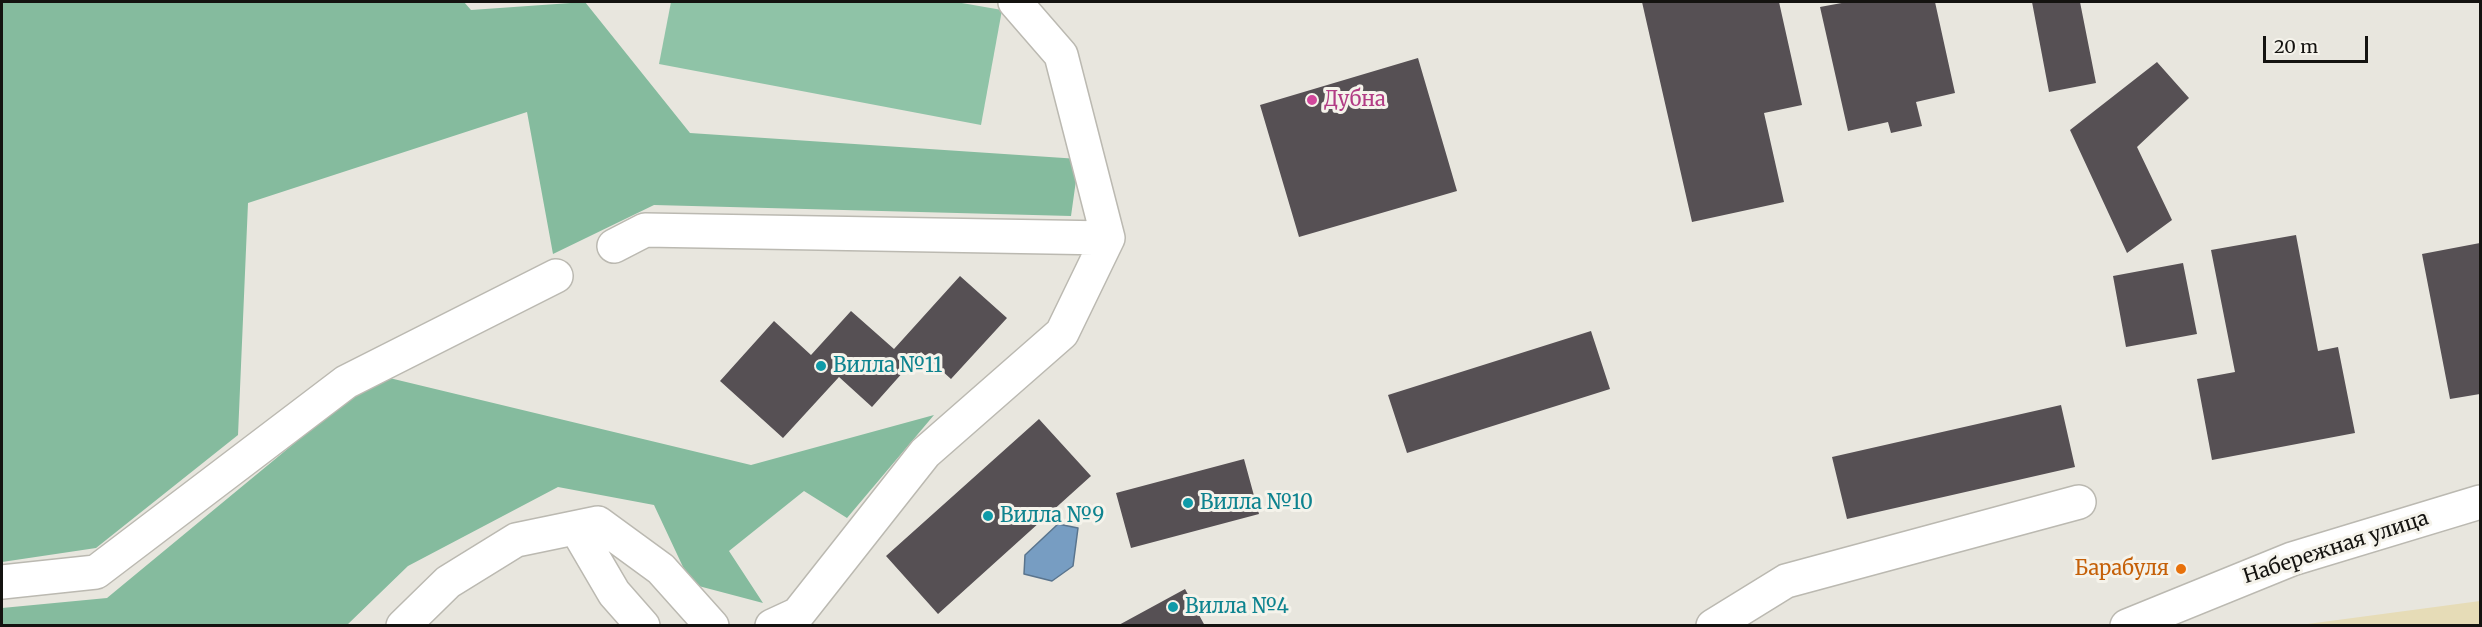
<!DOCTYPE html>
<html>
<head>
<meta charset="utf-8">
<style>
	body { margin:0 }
	#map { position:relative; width:2482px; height:627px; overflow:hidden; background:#e8e6de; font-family:Merriweather,serif }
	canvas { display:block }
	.frame { position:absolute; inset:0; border:3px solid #141310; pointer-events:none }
	.scale { position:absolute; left:2263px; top:36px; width:105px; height:27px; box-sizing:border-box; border:3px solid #141310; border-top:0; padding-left:8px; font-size:18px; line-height:21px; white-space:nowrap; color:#141310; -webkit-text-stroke:4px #f5f3eb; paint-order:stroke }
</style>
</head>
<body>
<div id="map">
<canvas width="2482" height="627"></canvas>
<div class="frame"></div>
<div class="scale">20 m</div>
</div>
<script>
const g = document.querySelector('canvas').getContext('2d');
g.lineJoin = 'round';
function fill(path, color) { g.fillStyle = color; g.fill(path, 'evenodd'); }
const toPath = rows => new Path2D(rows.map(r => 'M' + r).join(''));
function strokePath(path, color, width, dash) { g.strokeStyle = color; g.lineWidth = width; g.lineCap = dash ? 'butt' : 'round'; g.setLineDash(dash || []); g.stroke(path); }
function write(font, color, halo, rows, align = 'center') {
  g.font = font + ' Merriweather,serif'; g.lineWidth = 6; g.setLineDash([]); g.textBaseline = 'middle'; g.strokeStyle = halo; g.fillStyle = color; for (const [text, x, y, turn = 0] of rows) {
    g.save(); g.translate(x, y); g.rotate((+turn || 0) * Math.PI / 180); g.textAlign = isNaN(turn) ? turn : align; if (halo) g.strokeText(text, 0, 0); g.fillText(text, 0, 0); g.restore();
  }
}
fill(toPath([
	[671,2,956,2,1002,10,981,125,659,64]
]), '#8fc3a7');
fill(toPath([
	[2,2,464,2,471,10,585,2,690,133,1079,159,1071,216,654,205,553,254,527,112,248,203,238,435,96,548,2,562],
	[377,375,751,465,934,415,847,518,804,491,729,551,763,603,691,584,654,505,558,487,408,566,347,625,2,626,2,608,107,598]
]), '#85bb9e');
fill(toPath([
	[2480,601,2480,625,2300,625]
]), '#e6dcb7');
const water = toPath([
	[1058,524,1078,528,1073,566,1052,581,1024,574,1025,555,1058,524]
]);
fill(water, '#779dc2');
strokePath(water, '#59748d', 1.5);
fill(toPath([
	[1642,2,1779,2,1802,105,1764,113,1784,202,1692,222],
	[1847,2,1935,2,1955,93,1916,102,1922,126,1891,133,1888,122,1848,131,1820,7],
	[2032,2,2080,2,2096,83,2049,92],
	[1418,58,1457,191,1299,237,1260,105],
	[2157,62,2189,98,2137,147,2172,220,2127,253,2070,130],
	[2296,235,2318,351,2338,347,2355,433,2212,460,2197,379,2235,372,2211,250],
	[2480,243,2480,394,2450,399,2422,254],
	[2183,263,2197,334,2126,347,2113,276],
	[960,276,1007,318,951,379,921,352,872,407,839,377,783,438,720,381,774,321,811,355,851,311,894,349],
	[1591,331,1610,389,1407,453,1388,395],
	[2061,405,2075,467,1847,519,1832,457],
	[1039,419,1091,476,938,614,886,556],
	[1244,459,1259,514,1131,548,1116,493],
	[1185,589,1205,626,1117,626]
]), '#565054');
const minor = toPath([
	[614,246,645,230,1108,238],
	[576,528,614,593,643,626],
	[2,582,96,572,346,382,556,276],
	[403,626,448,582,516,540,598,523,661,569,712,626],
	[772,626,798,614,925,453,1062,333,1108,238,1061,55,1015,2],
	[1713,626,1786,581,2079,502],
	[2127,626,2292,559,2480,502]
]);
strokePath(minor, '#bbb9b1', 36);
strokePath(minor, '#fff', 33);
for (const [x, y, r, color] of [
	[1312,100,6,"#d1479c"],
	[821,366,6,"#0f9aa8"],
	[1188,503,6,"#0f9aa8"],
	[988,516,6,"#0f9aa8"],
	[2181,569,6,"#e8710a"],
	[1173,607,6,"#0f9aa8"]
]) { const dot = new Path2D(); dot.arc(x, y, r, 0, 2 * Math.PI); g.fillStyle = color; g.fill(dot); strokePath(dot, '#f5f3eb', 2); }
write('20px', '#b23c85', '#f5f3eb', [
	["Дубна",1324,100]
], 'left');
write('20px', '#0d838f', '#f5f3eb', [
	["Вилла №11",833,366],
	["Вилла №10",1200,503],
	["Вилла №9",1000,516],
	["Вилла №4",1185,607]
], 'left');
write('20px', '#141310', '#f5f3eb', [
	["Набережная улица",2336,548,-18]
]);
write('20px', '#c56008', '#f5f3eb', [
	["Барабуля",2169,569]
], 'right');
</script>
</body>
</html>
